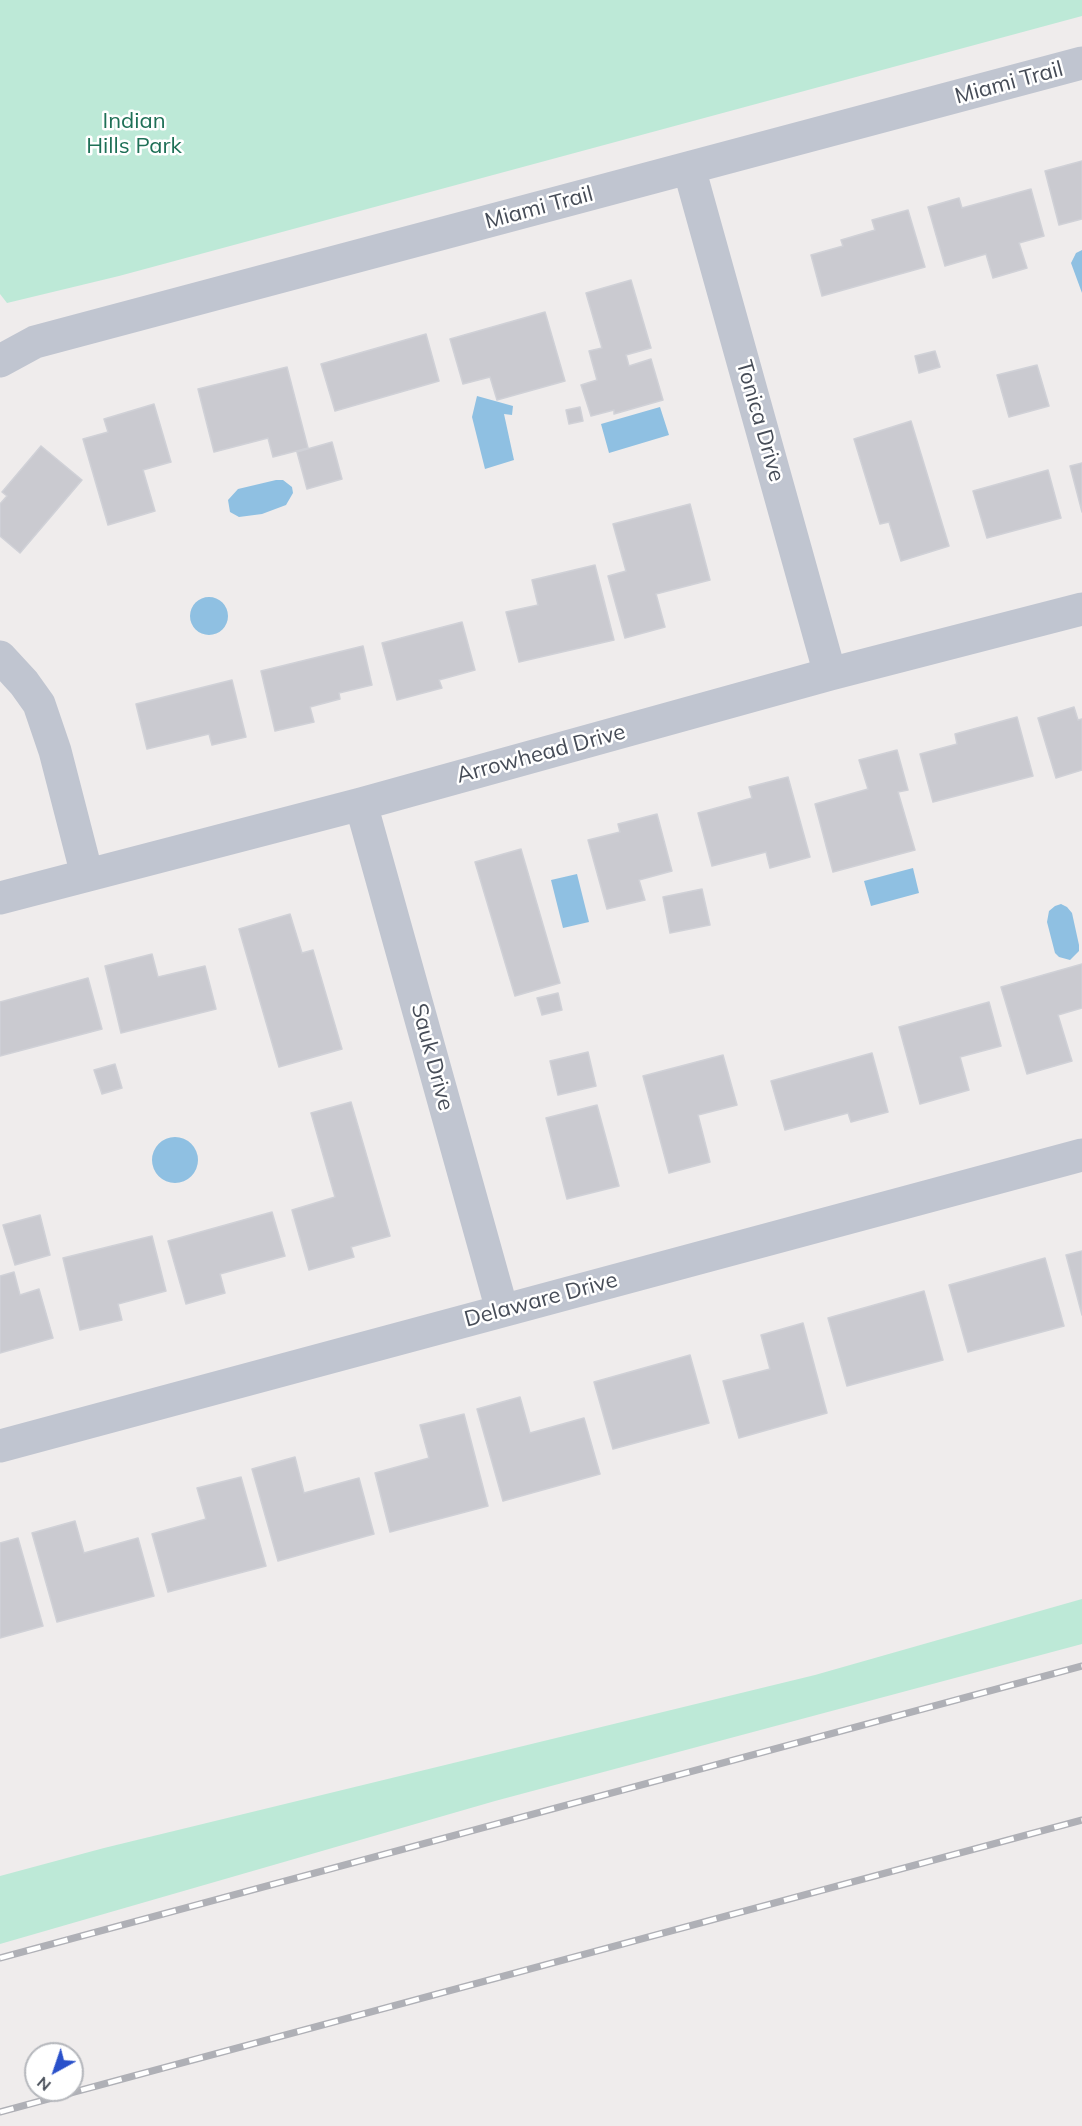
<!DOCTYPE html>
<html>
<head>
<meta charset="utf-8">
<style>
	body { margin:0 }
	#map { position:relative; width:1082px; height:2126px; overflow:hidden; background:#efecec; font-family:Mulish,sans-serif }
	canvas { display:block }
	.north { position:absolute; left:24px; top:2042px; width:60px; height:60px; box-sizing:border-box; background:#fff; border:2px solid #b5b7bc; border-radius:50%; rotate:220deg; font-size:16px; font-weight:700; line-height:24px; text-align:center; color:#464c57 }
	.north::after { content:''; display:block; margin:auto; width:21px; height:27px; background:#2a51ca; clip-path:polygon(50% 0,100% 100%,50% 72%,0 100%) }
</style>
</head>
<body>
<div id="map">
<canvas width="1082" height="2126"></canvas>
<div class="north">N</div>
</div>
<script>
const g = document.querySelector('canvas').getContext('2d');
g.lineJoin = 'round';
function fill(path, color) { g.fillStyle = color; g.fill(path, 'evenodd'); }
const toPath = rows => new Path2D(rows.map(r => 'M' + r).join(''));
function strokePath(path, color, width, dash) { g.strokeStyle = color; g.lineWidth = width; g.lineCap = dash ? 'butt' : 'round'; g.setLineDash(dash || []); g.stroke(path); }
function write(font, color, halo, rows, align = 'center') {
  g.font = font + ' Mulish,sans-serif'; g.lineWidth = 5; g.setLineDash([]); g.textBaseline = 'middle'; g.strokeStyle = halo; g.fillStyle = color; for (const [text, x, y, turn = 0] of rows) {
    g.save(); g.translate(x, y); g.rotate((+turn || 0) * Math.PI / 180); g.textAlign = isNaN(turn) ? turn : align; if (halo) g.strokeText(text, 0, 0); g.fillText(text, 0, 0); g.restore();
  }
}
fill(toPath([
	[0,0,1082,0,1082,16,119,276,7,303,0,294],
	[1082,1599,1082,1644,495,1801,0,1944,0,1876,104,1848,815,1675]
]), '#bde9d7');
fill(toPath([
	[1082,250,1082,293,1071,263,1076,253],
	[477,396,513,406,512,415,504,414,514,460,485,469,472,417],
	[660,407,669,435,609,453,601,424],
	[276,480,283,480,292,487,293,493,286,505,262,514,239,517,230,512,228,500,238,489],
	'190 616a19 19 0 1 1 38 0a19 19 0 1 1-38 0Z',
	[913,868,919,893,871,906,864,881],
	[577,874,589,922,563,928,551,880],
	[1061,904,1067,907,1072,913,1079,945,1079,951,1070,960,1059,957,1055,953,1047,922,1049,911,1055,906],
	'152 1160a23 23 0 1 1 46 0a23 23 0 1 1-46 0Z'
]), '#8fc0e2');
const building = toPath([
	[1082,161,1082,219,1059,225,1045,171,1082,161],
	[1031,189,1044,236,1019,243,1027,268,993,278,986,254,945,266,928,207,959,198,962,208,1031,189],
	[908,210,925,267,822,296,811,255,843,246,841,240,875,230,872,220,908,210],
	[631,280,651,348,626,355,629,366,651,359,663,400,614,414,614,410,591,416,581,385,597,380,589,351,602,348,586,293,631,280],
	[545,312,565,381,497,400,490,377,463,384,450,339,545,312],
	[426,334,439,381,335,411,321,364,426,334],
	[935,351,940,367,919,373,915,356,935,351],
	[1037,365,1049,406,1009,417,997,375,1037,365],
	[287,367,308,448,273,457,268,438,214,452,198,389,287,367],
	[154,404,171,462,143,470,155,511,108,525,83,439,108,432,104,419,154,404],
	[580,407,583,421,569,424,566,410,580,407],
	[911,421,949,546,901,561,889,522,880,524,854,439,911,421],
	[332,442,342,479,307,489,297,452,332,442],
	[41,446,82,480,20,553,0,536,0,504,7,496,2,492,41,446],
	[1082,463,1082,512,1070,466,1082,463],
	[1048,470,1061,518,987,538,973,491,1048,470],
	[690,504,710,580,656,594,665,627,625,638,608,576,626,571,613,524,690,504],
	[595,565,614,640,519,662,506,612,538,605,532,580,595,565],
	[462,622,475,670,439,680,442,688,397,700,382,643,462,622],
	[363,646,372,685,339,693,340,699,310,707,314,722,275,731,261,671,363,646],
	[232,680,246,737,212,745,209,734,147,749,136,704,232,680],
	[1074,707,1078,720,1082,719,1082,770,1056,778,1038,718,1074,707],
	[1017,717,1033,776,933,802,920,754,957,744,955,734,1017,717],
	[897,750,908,790,898,792,915,850,833,872,815,804,868,789,859,760,897,750],
	[788,777,810,857,770,868,766,852,712,866,698,813,752,798,749,787,788,777],
	[657,814,672,871,639,880,645,900,607,909,588,840,620,832,618,824,657,814],
	[521,849,560,983,515,996,475,862,521,849],
	[702,889,710,925,670,933,663,897,702,889],
	[290,914,302,953,313,950,342,1049,279,1067,239,929,290,914],
	[152,954,158,977,205,966,216,1009,121,1033,105,966,152,954],
	[1082,964,1082,1008,1058,1015,1072,1061,1027,1074,1001,987,1082,964],
	[88,978,102,1029,0,1056,0,1002,88,978],
	[558,993,562,1010,542,1015,537,998,558,993],
	[989,1002,1001,1046,960,1057,969,1090,920,1104,899,1027,989,1002],
	[588,1052,596,1086,558,1095,550,1061,588,1052],
	[872,1053,888,1112,851,1122,848,1113,785,1130,771,1081,872,1053],
	[723,1055,737,1105,698,1115,710,1162,669,1173,643,1076,723,1055],
	[115,1064,122,1088,102,1094,94,1070,115,1064],
	[351,1102,390,1236,351,1247,354,1257,309,1270,292,1210,335,1197,311,1113,351,1102],
	[597,1105,619,1186,567,1199,546,1118,597,1105],
	[272,1212,285,1256,220,1274,225,1293,186,1304,168,1241,272,1212],
	[40,1215,50,1255,15,1265,3,1225,40,1215],
	[152,1236,166,1291,118,1304,122,1320,80,1330,63,1258,152,1236],
	[1082,1251,1082,1315,1066,1255,1082,1251],
	[1045,1258,1064,1326,968,1352,949,1285,1045,1258],
	[14,1272,20,1295,39,1289,53,1338,0,1353,0,1276,14,1272],
	[924,1291,943,1360,847,1386,828,1318,924,1291],
	[803,1323,827,1413,739,1438,723,1381,770,1369,761,1335,803,1323],
	[690,1355,709,1423,613,1449,594,1382,690,1355],
	[520,1397,530,1433,584,1418,600,1474,503,1501,477,1409,520,1397],
	[464,1414,488,1506,390,1532,375,1473,429,1458,420,1425,464,1414],
	[295,1457,304,1493,359,1478,374,1534,278,1561,252,1469,295,1457],
	[241,1477,266,1566,168,1592,152,1534,206,1519,197,1488,241,1477],
	[75,1521,84,1553,138,1538,154,1596,57,1622,32,1533,75,1521],
	[18,1538,43,1626,0,1638,0,1543,18,1538]
]);
fill(building, '#cacad0');
strokePath(building, '#d0d1d7', 1.5);
strokePath(toPath([
	[689,168,830,674],
	[0,361,35,342,1082,63],
	[0,657,24,683,39,704,55,751,87,875],
	[361,804,502,1310],
	[0,898,361,804,830,674,1082,609],
	[0,1446,1082,1155]
]), '#c0c5d0', 33);
const rail = toPath([
	[0,1958,1082,1666],
	[0,2112,1082,1820]
]);
strokePath(rail, '#afb0b6', 7);
strokePath(rail, '#fff', 4.5, [14]);
write('22px', '#464c57', '#fff', [
	["Miami Trail",1009,83,-15],
	["Miami Trail",539,208,-15],
	["Tonica Drive",760,421,74],
	["Arrowhead Drive",541,754,-15],
	["Sauk Drive",432,1057,75],
	["Delaware Drive",541,1300,-15]
]);
write('22px', '#1f7057', '#fff', [
	["Indian",134,121],
	["Hills Park",134,146]
]);
</script>
</body>
</html>
